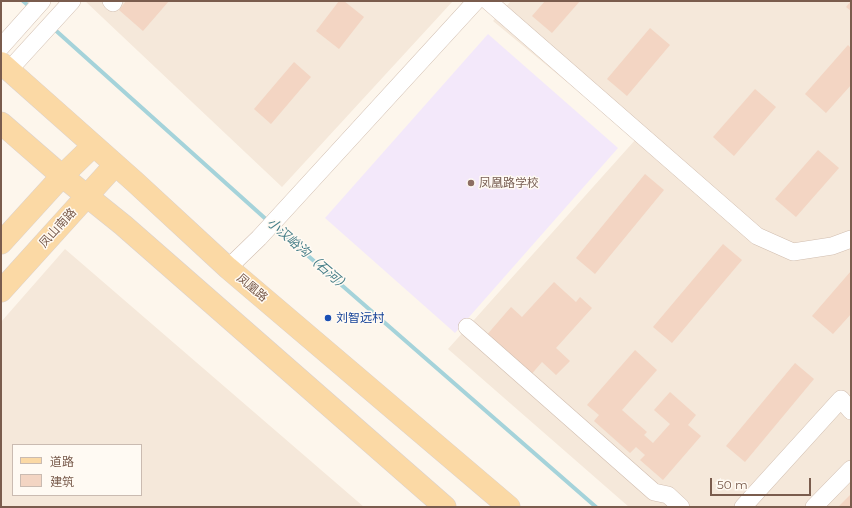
<!DOCTYPE html>
<html>
<head>
<meta charset="utf-8">
<style>
	body { margin:0 }
	#map { position:relative; width:852px; height:508px; overflow:hidden; background:#fdf6ec; font-family:Montserrat,"Noto Sans SC",sans-serif }
	canvas { display:block }
	.frame { position:absolute; inset:0; border:2px solid #7a5c4d; pointer-events:none }
	.legend { position:absolute; left:12px; top:444px; width:130px; height:52px; box-sizing:border-box; background:#fffaf3; border:1px solid #cabbb1; margin:0; padding:5px 7px; list-style:none; font-size:12px; color:#7a5c4d }
	.legend li { display:flex; align-items:center; gap:8px; height:20px }
	.legend b { width:20px; border:1px solid #cabbb1 }
	.scale { position:absolute; left:710px; top:478px; width:101px; height:18px; box-sizing:border-box; border:2px solid #7a5c4d; border-top:0; padding-left:5px; font-size:12px; line-height:14px; white-space:nowrap; color:#7a5c4d; -webkit-text-stroke:3px #fffaf3; paint-order:stroke }
</style>
</head>
<body>
<div id="map">
<canvas width="852" height="508"></canvas>
<div class="frame"></div>
<ul class="legend">
<li><b style="height:5px;background:#fbd9a5"></b>道路</li>
<li><b style="height:11px;background:#f3d5c3"></b>建筑</li>
</ul>
<div class="scale">50 m</div>
</div>
<script>
const g = document.querySelector('canvas').getContext('2d');
g.lineJoin = 'round';
function fill(path, color) { g.fillStyle = color; g.fill(path, 'evenodd'); }
const toPath = rows => new Path2D(rows.map(r => 'M' + r).join(''));
function strokePath(path, color, width, dash) { g.strokeStyle = color; g.lineWidth = width; g.lineCap = dash ? 'butt' : 'round'; g.setLineDash(dash || []); g.stroke(path); }
function write(font, color, halo, rows, align = 'center') {
  g.font = font + ' Montserrat,"Noto Sans SC",sans-serif'; g.lineWidth = 3; g.setLineDash([]); g.textBaseline = 'middle'; g.strokeStyle = halo; g.fillStyle = color; for (const [text, x, y, turn = 0] of rows) {
    g.save(); g.translate(x, y); g.rotate((+turn || 0) * Math.PI / 180); g.textAlign = isNaN(turn) ? turn : align; if (halo) g.strokeText(text, 0, 0); g.fillText(text, 0, 0); g.restore();
  }
}
fill(toPath([
	[85,1,453,1,282,187],
	[511,1,851,1,851,507,629,507,448,349,636,139,493,21],
	[65,249,364,507,1,507,1,322],
	[13,445,141,445,141,495,13,495]
]), '#f5e8da');
fill(toPath([
	[488,34,618,148,455,333,325,218]
]), '#f3e8fa');
strokePath(toPath([
	[23,1,30,7],
	[53,28,268,221],
	[275,227,596,507]
]), '#a5d3da', 4);
fill(toPath([
	[126,1,169,1,143,31,119,10],
	[339,1,344,1,364,17,339,49,316,31],
	[545,1,580,1,552,33,532,16],
	[851,1,851,11,846,7],
	[650,28,670,45,627,96,607,79],
	[848,45,851,48,851,85,826,113,805,94],
	[294,62,311,77,271,124,254,109],
	[755,89,776,107,734,156,713,137],
	[818,150,839,168,796,217,775,199],
	[645,174,664,190,595,274,576,258],
	[723,244,742,260,672,343,653,327],
	[851,271,851,314,833,334,812,316],
	[554,282,576,302,580,297,592,308,556,348,570,361,556,375,542,362,529,377,485,337,511,307,522,317],
	[635,350,657,370,622,410,647,432,644,435,653,443,670,424,654,410,670,392,696,415,688,425,701,436,663,480,640,460,645,455,636,447,630,453,594,421,599,415,587,405],
	[795,363,814,379,745,462,726,446],
	[851,494,851,507,838,507]
]), '#f3d5c3');
const minor = toPath([
	[111,1,113,3,114,1],
	[488,1,757,236,793,252,832,246,851,239],
	[1,47,42,1],
	[9,70,72,1],
	[228,268,259,238,476,1],
	[467,327,654,492,668,495,681,507],
	[743,507,841,399,851,411],
	[814,507,851,469]
]);
const major = toPath([
	[1,63,135,182,228,268,509,507],
	[1,123,62,176,123,225,445,507],
	[1,243,62,176,93,146],
	[1,291,115,165]
]);
strokePath(minor, '#d1beb0', 18);
strokePath(major, '#dad1cd', 23);
strokePath(minor, '#fff', 17);
strokePath(major, '#fbd9a5', 22);
for (const [x, y, r, color] of [
	[471,183,4,"#8d6e63"],
	[328,318,4,"#1a4fb4"]
]) { const dot = new Path2D(); dot.arc(x, y, r, 0, 2 * Math.PI); g.fillStyle = color; g.fill(dot); strokePath(dot, '#fffaf3', 1.5); }
write('12px', '#785e54', '#fffaf3', [
	["凤凰路学校",479,183]
], 'left');
write('12px', '#7a5c4d', '#fffaf3', [
	["凤山南路",58,228,-48],
	["凤凰路",252,288,40]
]);
write('12px', '#164399', '#fffaf3', [
	["刘智远村",336,318]
], 'left');
write('italic 13px', '#437c86', '#fffaf3', [
	["小汉峪沟（石河）",308,255,41]
]);
</script>
</body>
</html>
